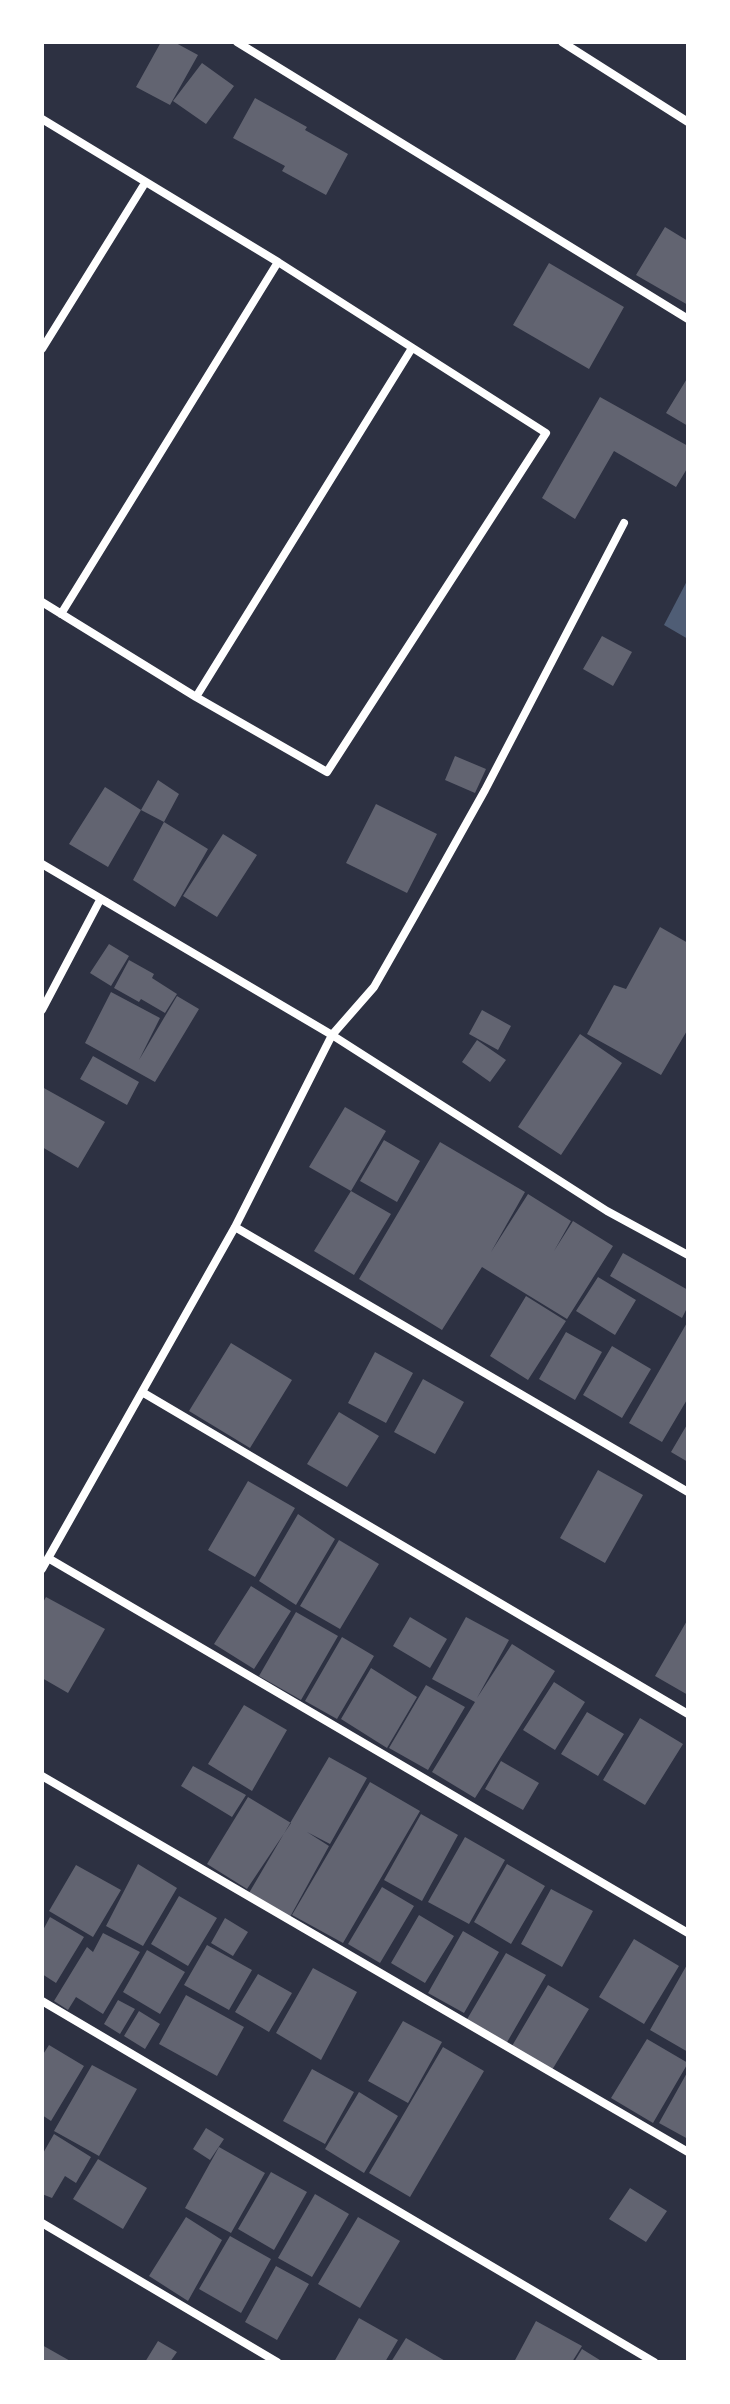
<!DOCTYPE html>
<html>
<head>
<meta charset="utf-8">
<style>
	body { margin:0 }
	#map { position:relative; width:730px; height:2404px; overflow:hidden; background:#2d3142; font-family:"Nunito Sans",sans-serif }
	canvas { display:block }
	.frame { position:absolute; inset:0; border:44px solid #fff; pointer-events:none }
</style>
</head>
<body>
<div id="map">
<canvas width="730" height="2404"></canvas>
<div class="frame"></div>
</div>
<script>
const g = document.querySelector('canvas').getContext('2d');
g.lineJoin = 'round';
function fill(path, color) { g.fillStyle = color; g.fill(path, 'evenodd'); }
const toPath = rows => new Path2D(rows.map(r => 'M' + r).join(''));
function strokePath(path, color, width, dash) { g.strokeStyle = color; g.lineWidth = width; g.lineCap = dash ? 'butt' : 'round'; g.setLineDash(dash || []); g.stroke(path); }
fill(toPath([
	[688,579,688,639,664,625]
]), '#4f5d75');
fill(toPath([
	[161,42,174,42,198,55,170,105,136,87],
	[202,63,234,86,206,124,173,101],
	[255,98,307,127,305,130,348,154,326,195,282,171,285,166,233,138],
	[665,227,688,241,688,305,636,275],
	[549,263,624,307,589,369,513,325],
	[688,377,688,426,666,413],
	[600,397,688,446,688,467,676,487,614,451,575,519,542,498],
	[602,636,632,652,613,686,583,669],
	[455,756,486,769,475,793,445,780],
	[158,780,179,794,164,822,141,810],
	[105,787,141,810,108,867,69,844],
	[376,804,437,834,407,893,346,863],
	[164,822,208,849,175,907,133,880],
	[223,834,257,855,217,917,183,896],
	[660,927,688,943,688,1029,661,1075,587,1034,614,985,626,989],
	[109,944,129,956,111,986,90,973],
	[129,960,154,974,152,978,177,994,165,1013,141,999,139,1002,114,988],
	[111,992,160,1018,139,1060,177,996,199,1009,155,1082,85,1043],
	[482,1010,511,1026,498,1050,469,1034],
	[580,1034,622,1063,561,1155,518,1127],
	[477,1040,506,1060,490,1082,462,1062],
	[93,1056,139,1082,127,1105,80,1079],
	[42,1087,105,1122,78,1168,42,1147],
	[345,1107,386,1131,351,1191,309,1167],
	[384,1140,420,1161,397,1202,360,1181],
	[440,1142,525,1192,491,1252,528,1194,571,1221,554,1251,573,1221,613,1246,567,1319,482,1267,442,1330,359,1279],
	[351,1191,391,1214,354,1275,314,1251],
	[623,1253,688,1290,688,1306,682,1318,610,1276],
	[598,1277,636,1300,615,1335,576,1311],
	[526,1296,566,1321,528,1380,490,1356],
	[688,1321,688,1398,662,1442,629,1423],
	[566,1332,602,1352,575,1400,539,1379],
	[231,1343,292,1380,250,1448,189,1411],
	[612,1346,651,1369,622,1418,583,1395],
	[375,1352,413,1373,386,1423,348,1403],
	[423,1379,464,1402,435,1454,394,1432],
	[339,1412,379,1436,347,1487,307,1464],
	[688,1423,688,1462,671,1452],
	[598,1470,643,1495,605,1563,560,1538],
	[248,1481,295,1508,255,1577,208,1550],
	[298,1514,335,1539,296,1605,259,1581],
	[339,1540,379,1564,340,1629,300,1606],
	[251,1586,291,1611,254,1669,214,1644],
	[46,1597,105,1629,68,1693,42,1678,42,1604],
	[296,1612,338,1636,301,1700,259,1676],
	[410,1617,447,1639,430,1668,393,1646],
	[466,1617,509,1640,477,1698,512,1644,555,1671,475,1798,432,1772,475,1702,432,1679],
	[688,1619,688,1695,655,1676],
	[342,1637,374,1656,337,1719,305,1701],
	[371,1668,417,1697,387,1748,341,1719],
	[554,1682,585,1702,555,1750,523,1730],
	[426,1685,465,1707,428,1770,389,1748],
	[244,1705,287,1730,252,1791,208,1764],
	[587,1712,624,1734,598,1776,561,1754],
	[640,1718,683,1744,645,1805,603,1780],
	[329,1757,367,1778,330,1844,307,1832,329,1846,290,1917,249,1893],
	[501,1761,539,1783,523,1810,485,1789],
	[193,1766,246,1795,232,1817,181,1786],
	[370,1782,420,1811,343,1943,292,1915],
	[248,1797,291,1823,247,1889,207,1864],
	[421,1814,458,1835,422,1901,384,1880],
	[465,1837,505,1860,469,1924,428,1902],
	[138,1864,177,1888,143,1946,106,1926],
	[507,1864,545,1886,511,1944,474,1922],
	[76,1865,121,1890,93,1937,49,1911],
	[382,1887,414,1906,380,1963,348,1944],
	[551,1889,593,1911,562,1967,521,1944],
	[179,1896,217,1918,188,1966,151,1944],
	[419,1915,454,1936,425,1983,391,1963],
	[50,1917,84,1937,56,1983,42,1974,42,1932],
	[225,1918,248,1932,233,1956,211,1943],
	[463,1931,499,1952,464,2013,428,1993],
	[103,1933,140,1952,103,2014,76,1997,68,2010,54,2001,87,1947,93,1952],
	[634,1939,679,1966,644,2024,599,1997],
	[207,1945,252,1970,229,2010,184,1985],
	[147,1950,185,1972,160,2014,123,1992],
	[506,1953,546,1975,506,2044,466,2021],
	[688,1963,688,2052,650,2030],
	[313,1968,357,1992,321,2060,276,2033],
	[258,1974,292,1993,269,2032,235,2012],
	[548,1985,589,2009,552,2070,512,2046],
	[186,1995,244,2027,217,2076,159,2044],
	[118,2000,135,2009,120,2034,104,2024],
	[139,2011,160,2024,145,2049,124,2036],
	[403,2021,442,2042,408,2103,368,2081],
	[647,2039,688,2063,653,2123,611,2098],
	[49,2045,84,2066,51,2121,42,2115,42,2056],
	[443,2047,484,2071,410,2197,369,2173],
	[92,2065,137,2089,99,2156,54,2131],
	[312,2069,354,2092,325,2144,283,2121],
	[688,2071,688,2139,659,2123],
	[359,2092,398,2116,364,2173,325,2149],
	[206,2128,224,2139,210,2160,193,2149],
	[54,2134,91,2157,76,2183,65,2176,52,2198,42,2194,42,2155],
	[219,2147,265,2173,231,2233,185,2208],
	[98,2159,147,2188,123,2229,73,2199],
	[271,2172,307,2192,274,2250,238,2229],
	[630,2188,667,2211,646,2242,609,2219],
	[315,2194,349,2214,312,2277,278,2258],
	[186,2217,222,2240,188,2301,149,2276],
	[358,2217,400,2241,360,2308,318,2284],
	[230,2236,271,2259,241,2313,199,2289],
	[276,2266,309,2284,277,2340,245,2322],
	[359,2318,398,2340,385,2362,334,2362],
	[536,2321,582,2346,572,2362,514,2362],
	[406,2338,447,2362,391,2362],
	[158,2341,177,2352,170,2362,145,2362],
	[42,2345,72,2362,42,2362],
	[582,2349,603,2362,574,2362]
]), '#626471');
strokePath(toPath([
	[237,42,688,319],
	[562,42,688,122],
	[42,119,278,262,546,433,327,772,196,697,42,602],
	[42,349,145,183],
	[61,614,278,262],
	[196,697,412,348],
	[42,864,332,1035,607,1211,688,1255],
	[42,1010,100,900],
	[235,1227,688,1492],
	[142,1392,688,1714],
	[48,1558,688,1933],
	[42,1569,235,1227,332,1035,374,987,415,915,485,790,624,523],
	[42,1776,688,2152],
	[42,2001,654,2362],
	[42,2223,277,2362]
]), '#fff', 8);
</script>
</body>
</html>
